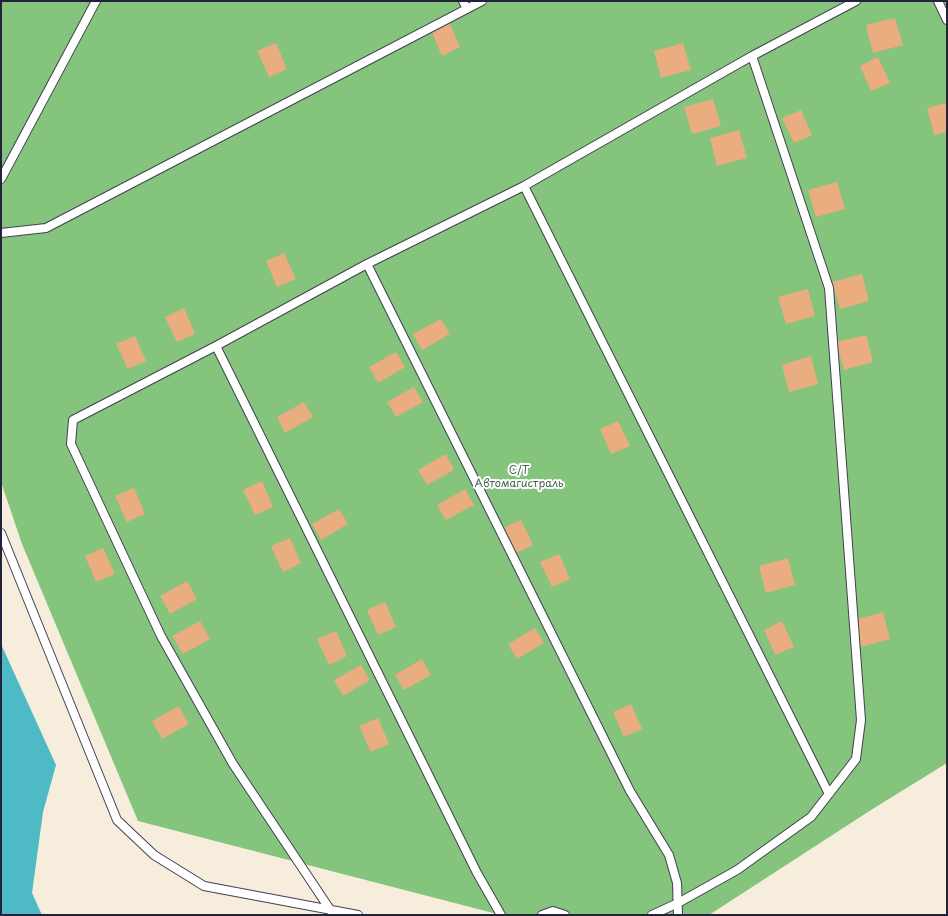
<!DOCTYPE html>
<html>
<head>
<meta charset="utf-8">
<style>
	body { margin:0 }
	#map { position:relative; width:948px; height:916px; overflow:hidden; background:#f7eddd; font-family:"Playpen Sans",sans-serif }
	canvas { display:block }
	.frame { position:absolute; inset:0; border:2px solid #22223b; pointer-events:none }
</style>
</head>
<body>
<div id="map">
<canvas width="948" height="916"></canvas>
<div class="frame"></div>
</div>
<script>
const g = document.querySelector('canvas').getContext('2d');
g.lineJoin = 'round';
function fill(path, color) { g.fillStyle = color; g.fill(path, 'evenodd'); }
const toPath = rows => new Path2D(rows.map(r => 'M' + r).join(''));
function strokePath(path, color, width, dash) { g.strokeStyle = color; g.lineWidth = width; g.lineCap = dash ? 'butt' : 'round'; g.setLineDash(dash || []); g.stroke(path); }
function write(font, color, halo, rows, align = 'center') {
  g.font = font + ' "Playpen Sans",sans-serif'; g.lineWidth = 4; g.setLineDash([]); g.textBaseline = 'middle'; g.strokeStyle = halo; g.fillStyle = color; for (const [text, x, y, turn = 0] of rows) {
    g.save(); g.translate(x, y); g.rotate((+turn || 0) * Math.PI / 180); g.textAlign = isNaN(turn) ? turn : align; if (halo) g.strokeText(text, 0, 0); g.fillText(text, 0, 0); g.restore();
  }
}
fill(toPath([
	[1,1,947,1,947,763,871,810,709,915,501,915,138,821,22,544,1,482]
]), '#85c47c');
fill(toPath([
	[1,644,56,765,43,812,32,893,42,915,1,915]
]), '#4dbac6');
fill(toPath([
	[895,18,903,45,873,53,866,25],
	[449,22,460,47,442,56,431,30],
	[276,43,287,69,269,77,257,51],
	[683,43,691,70,661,78,654,51],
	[878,57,890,83,871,91,860,66],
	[713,99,721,126,692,134,684,107],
	[947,103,947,132,934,135,927,108],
	[801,110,812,135,794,143,782,118],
	[739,130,747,158,717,166,710,138],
	[837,182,845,209,816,217,808,190],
	[284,253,296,279,277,287,266,261],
	[862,274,869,301,840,309,832,282],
	[808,289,815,316,786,324,778,297],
	[184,308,195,334,177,342,165,317],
	[441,319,450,334,422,350,413,334],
	[866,335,873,362,844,370,836,342],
	[135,336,146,361,128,369,116,344],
	[396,352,405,367,378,383,369,367],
	[811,356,818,384,789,392,782,365],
	[414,387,423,402,396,417,387,402],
	[304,402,313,417,285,433,277,417],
	[618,421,630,446,611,454,600,429],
	[446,454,454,470,427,485,418,470],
	[262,481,273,507,255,515,243,490],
	[134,488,145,514,127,522,115,496],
	[465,489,474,505,446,520,437,505],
	[339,509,348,524,321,540,312,524],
	[521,520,533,545,514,554,503,528],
	[290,538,301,563,283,572,271,546],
	[103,548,115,574,96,582,85,556],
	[559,554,570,579,552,587,540,562],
	[788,558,795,585,766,593,759,566],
	[187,581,197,599,170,614,160,596],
	[385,602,396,627,378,635,367,610],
	[883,612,890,639,861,647,854,620],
	[200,621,210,639,183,654,172,636],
	[782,621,794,647,775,655,764,630],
	[535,628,544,643,517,659,508,644],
	[336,631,347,656,329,665,317,639],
	[422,659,431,675,404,690,395,675],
	[361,665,370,680,343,696,334,680],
	[631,704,642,729,624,737,613,712],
	[179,706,189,724,162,739,152,721],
	[378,718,389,744,371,752,359,726]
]), '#e9ad7f');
const service = toPath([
	[463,1,467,9],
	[938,1,947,20],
	[1,179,96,1],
	[524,186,829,794],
	[1,233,46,228,482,1],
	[367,264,630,791,669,855,677,883,678,915],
	[216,346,477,873,501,915],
	[1,533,117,820,154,855,204,886,358,915],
	[331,911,233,764,161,636,71,444,73,420,216,346,367,264,524,186,752,56,856,1],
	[542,915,553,911,565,915],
	[652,915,678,903,737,870,811,817,856,759,861,720,829,288,752,56]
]);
strokePath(service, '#424053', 10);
strokePath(service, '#fff', 8);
write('11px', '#4a6355', '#fff', [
	["С/Т",519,471],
	["Автомагистраль",519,484]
]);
</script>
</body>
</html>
